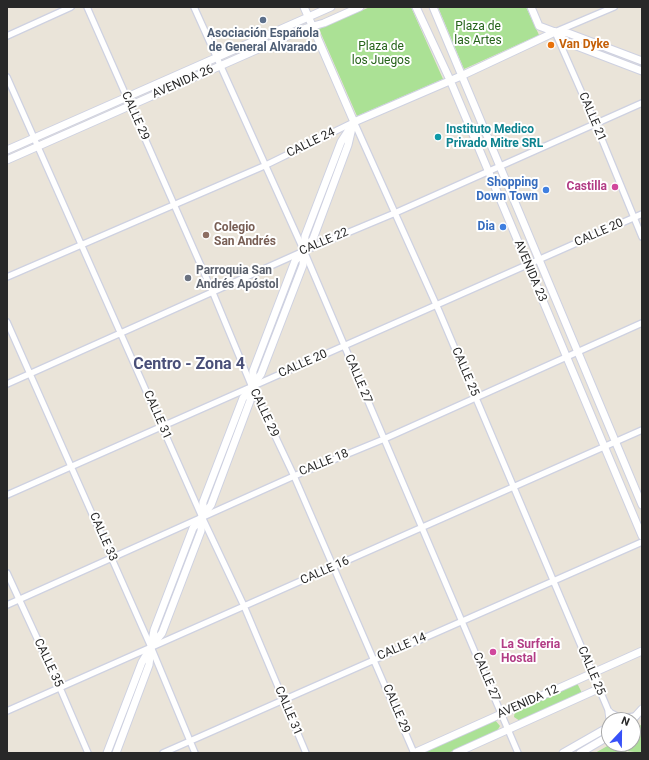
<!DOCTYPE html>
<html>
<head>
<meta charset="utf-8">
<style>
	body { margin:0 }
	#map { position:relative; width:649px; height:760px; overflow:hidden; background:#eae4d9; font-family:Roboto,sans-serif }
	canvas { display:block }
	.frame { position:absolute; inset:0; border:8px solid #282828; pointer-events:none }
	.north { position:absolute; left:601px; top:712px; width:40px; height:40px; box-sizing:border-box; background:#fff; border:1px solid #a9a9a9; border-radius:50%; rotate:22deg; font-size:11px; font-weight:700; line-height:16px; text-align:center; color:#282828 }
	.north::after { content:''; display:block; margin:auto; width:14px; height:18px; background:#3851f8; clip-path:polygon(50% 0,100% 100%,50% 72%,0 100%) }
</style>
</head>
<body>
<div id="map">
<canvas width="649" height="760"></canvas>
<div class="frame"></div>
<div class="north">N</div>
</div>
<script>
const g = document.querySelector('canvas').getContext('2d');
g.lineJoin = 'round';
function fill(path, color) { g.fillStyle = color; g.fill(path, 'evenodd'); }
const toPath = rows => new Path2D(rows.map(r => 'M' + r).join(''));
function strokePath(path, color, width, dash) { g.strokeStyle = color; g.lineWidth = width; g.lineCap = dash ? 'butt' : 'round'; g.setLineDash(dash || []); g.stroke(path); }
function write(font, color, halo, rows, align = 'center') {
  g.font = font + ' Roboto,sans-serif'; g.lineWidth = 4; g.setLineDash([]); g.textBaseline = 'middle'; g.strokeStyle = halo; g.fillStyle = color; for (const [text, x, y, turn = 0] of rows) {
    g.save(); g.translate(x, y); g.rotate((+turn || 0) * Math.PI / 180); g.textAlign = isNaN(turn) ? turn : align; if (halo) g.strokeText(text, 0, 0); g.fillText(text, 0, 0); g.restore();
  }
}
fill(toPath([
	[370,7,411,7,443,79,357,116,319,29],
	[438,7,526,7,539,35,464,69],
	[577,683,582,693,520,721,514,717,515,710],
	[495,720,500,726,497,731,448,753,426,753,427,751],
	[642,724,642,753,627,751,624,753,595,753,611,744,633,744,633,731]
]), '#abe195');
const street = toPath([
	[87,7,213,293,252,387,294,476,414,753],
	[194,7,304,251,518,753],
	[614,7,555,32,596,125,642,237],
	[7,36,71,7],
	[7,77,202,517,244,606,306,753],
	[7,277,264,166,354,122,439,311,609,712,621,718,636,716],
	[7,322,151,647,195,753],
	[7,384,304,251,395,213,642,103],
	[7,495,642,214],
	[7,573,60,688,88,753],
	[7,605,294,476,384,439,642,323],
	[7,711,642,430],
	[163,753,642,542]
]);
const secondary = toPath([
	[304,7,354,122],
	[416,7,450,80,642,536],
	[433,7,642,505],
	[531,7,539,26,555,32,568,33,642,61],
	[555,32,566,42,642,71],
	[354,122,461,76,555,32],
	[7,150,331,7],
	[7,160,306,28,324,23,360,7],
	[609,712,610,720],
	[632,720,642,709],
	[107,753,142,662,151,647,154,630,193,528,202,517,203,502,243,398,252,387,253,371,295,261,304,251,305,236,341,142,354,122],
	[116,753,149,665,151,647,162,633,201,531,202,517,211,505,250,401,252,387,261,374,303,265,304,251,313,239,348,145,352,128],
	[414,753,642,651],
	[456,753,598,689],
	[563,753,605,729,609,724],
	[580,753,609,736]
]);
strokePath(street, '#ced1e1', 8);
strokePath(secondary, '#ced1e1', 9);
strokePath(street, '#fff', 5.5);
strokePath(secondary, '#fff', 7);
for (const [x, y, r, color] of [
	[263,20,4,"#5c6f8a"],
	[551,45,4,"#e8710a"],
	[438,137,4,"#0f9aa8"],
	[615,187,4,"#d1479c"],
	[546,190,4,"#3f7fe0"],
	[503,227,4,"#3f7fe0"],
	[206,235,4,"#8d6e63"],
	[188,278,4,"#6b7280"],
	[493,652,4,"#d1479c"]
]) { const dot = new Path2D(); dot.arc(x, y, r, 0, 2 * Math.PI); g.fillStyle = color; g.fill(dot); strokePath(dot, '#fff', 1.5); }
write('12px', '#256319', '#fff', [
	["Plaza de",478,27],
	["las Artes",478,41],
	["Plaza de",381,47],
	["los Juegos",381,61]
]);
write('bold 12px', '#4e5e75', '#fff', [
	["Asociación Española",263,34],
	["de General Alvarado",263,48]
]);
write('bold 12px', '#c56008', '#fff', [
	["Van Dyke",559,45]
], 'left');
write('12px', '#282828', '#fff', [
	["AVENIDA 26",183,82,-24],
	["CALLE 29",135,116,66],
	["CALLE 21",592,117,67],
	["CALLE 24",311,143,-26],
	["CALLE 20",599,233,-24],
	["CALLE 22",324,242,-23],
	["AVENIDA 23",530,271,67],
	["CALLE 20",303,364,-24],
	["CALLE 25",465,372,67],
	["CALLE 27",358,379,67],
	["CALLE 29",264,413,65],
	["CALLE 31",157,415,66],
	["CALLE 18",324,463,-22],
	["CALLE 33",103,537,66],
	["CALLE 16",325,571,-24],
	["CALLE 14",402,647,-23],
	["CALLE 35",48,663,65],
	["CALLE 25",591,671,67],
	["CALLE 27",486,677,67],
	["AVENIDA 12",528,702,-24],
	["CALLE 29",396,709,67],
	["CALLE 31",288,711,67]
]);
write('bold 12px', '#0d838f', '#fff', [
	["Instituto Medico",446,130],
	["Privado Mitre SRL",446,144]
], 'left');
write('bold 12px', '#366cbe', '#fff', [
	["Shopping",538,183],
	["Down Town",538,197],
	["Dia",495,227]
], 'right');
write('bold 12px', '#b23c85', '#fff', [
	["Castilla",607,187],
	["La Surferia",501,645,"left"],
	["Hostal",501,659,"left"]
], 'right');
write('bold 12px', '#785e54', '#fff', [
	["Colegio",214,228],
	["San Andrés",214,242]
], 'left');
write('bold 12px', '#5b616d', '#fff', [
	["Parroquia San",196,271],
	["Andrés Apóstol",196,285]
], 'left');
write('bold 16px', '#494f78', '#fff', [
	["Centro - Zona 4",189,365]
]);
</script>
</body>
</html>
